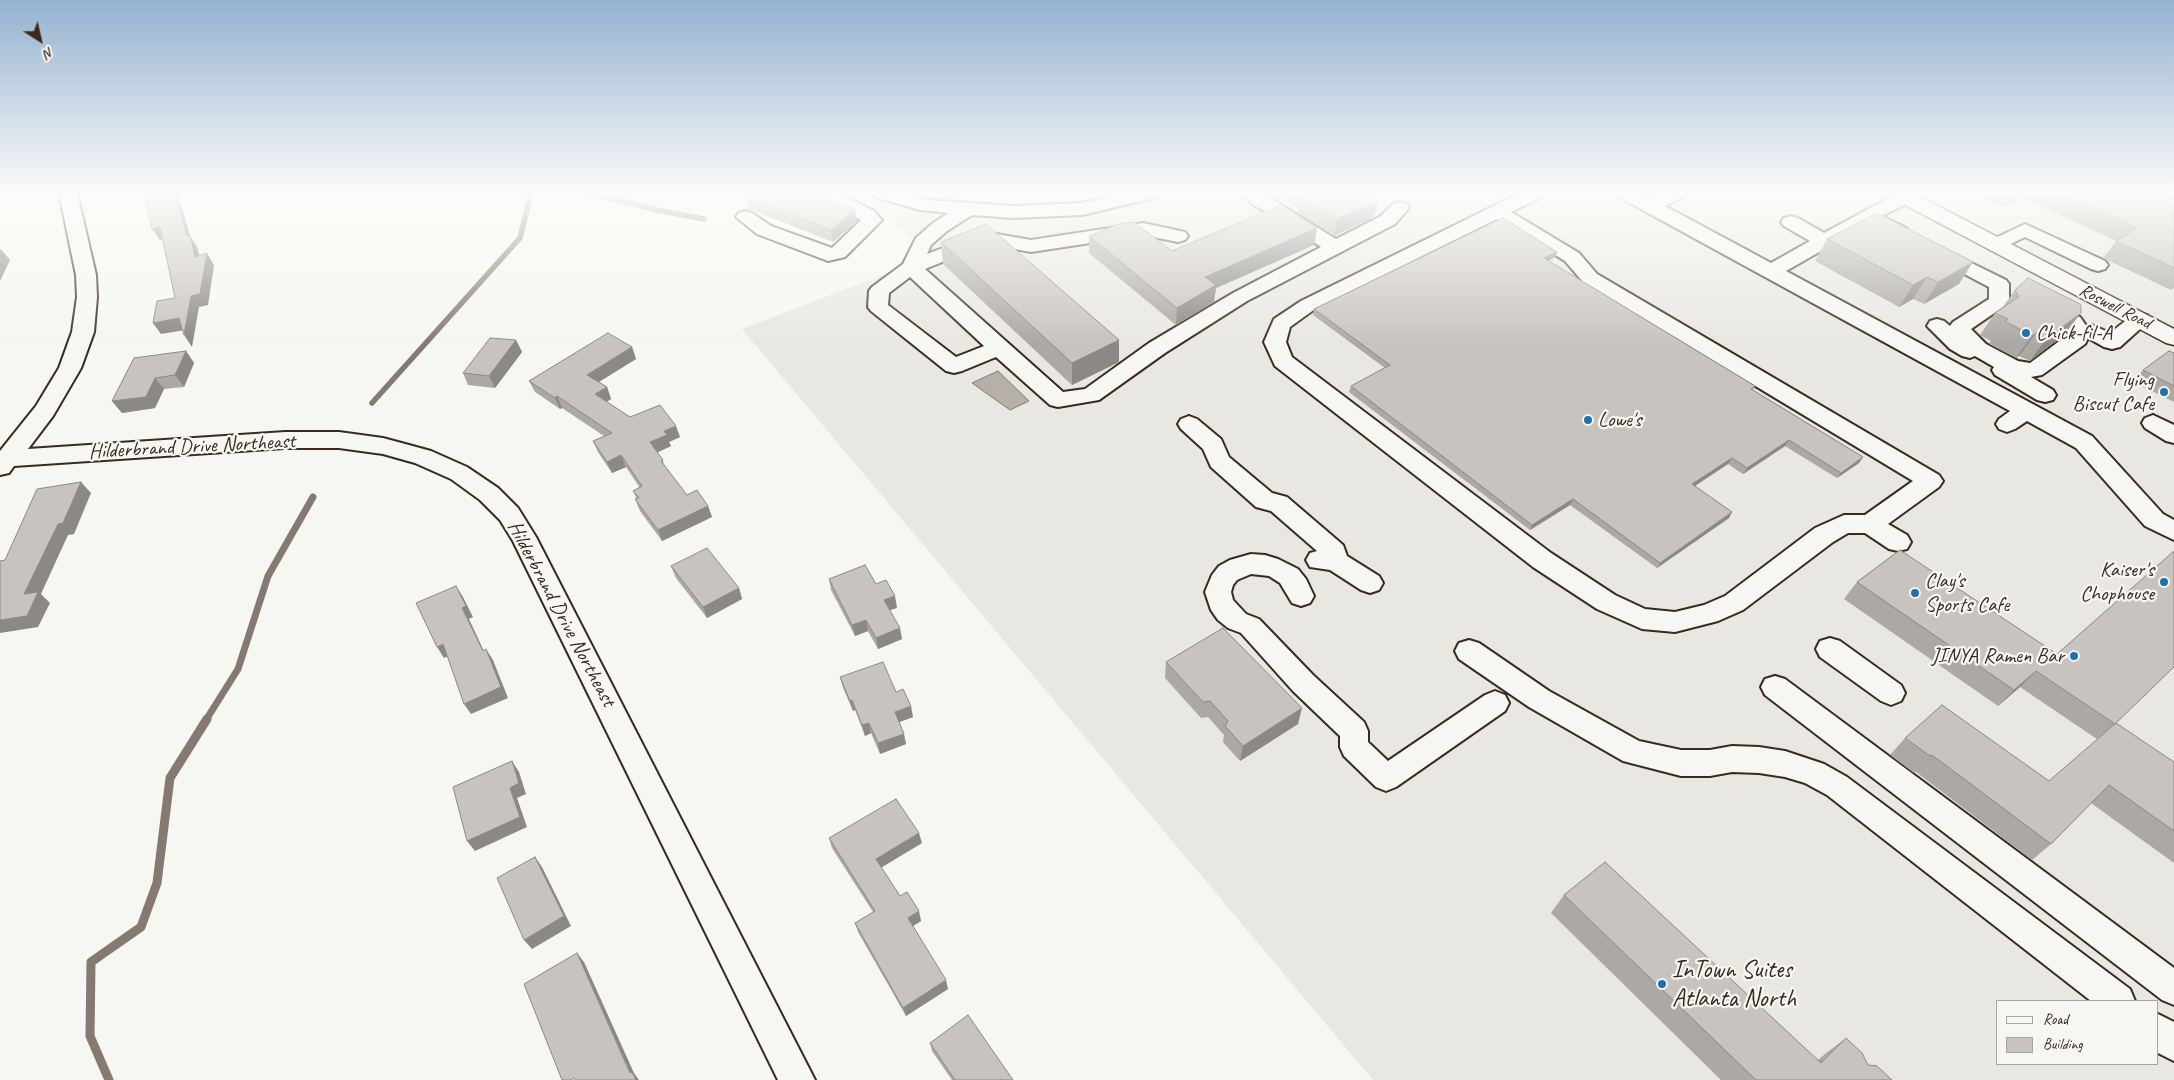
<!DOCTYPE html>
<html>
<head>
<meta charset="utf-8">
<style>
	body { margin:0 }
	#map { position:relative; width:2174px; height:1080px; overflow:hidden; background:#f6f6f2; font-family:Caveat,sans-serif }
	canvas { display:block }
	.legend { position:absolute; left:1996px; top:1000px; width:162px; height:65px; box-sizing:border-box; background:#f6f6f2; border:1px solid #aba49d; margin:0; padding:6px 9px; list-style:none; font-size:15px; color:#3b2a1e }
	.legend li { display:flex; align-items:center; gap:10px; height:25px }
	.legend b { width:25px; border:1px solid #aba49d }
	.north { position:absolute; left:15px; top:15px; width:50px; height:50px; -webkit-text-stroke:4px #f6f6f2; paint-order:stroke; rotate:145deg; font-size:14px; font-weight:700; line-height:20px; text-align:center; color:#3b2a1e }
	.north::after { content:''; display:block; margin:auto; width:18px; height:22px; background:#3b2a1e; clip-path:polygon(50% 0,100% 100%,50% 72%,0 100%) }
</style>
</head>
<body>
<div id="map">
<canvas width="2174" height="1080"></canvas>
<ul class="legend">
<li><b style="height:6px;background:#f6f6f2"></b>Road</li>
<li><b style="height:14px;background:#c8c3be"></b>Building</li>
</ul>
<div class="north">N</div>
</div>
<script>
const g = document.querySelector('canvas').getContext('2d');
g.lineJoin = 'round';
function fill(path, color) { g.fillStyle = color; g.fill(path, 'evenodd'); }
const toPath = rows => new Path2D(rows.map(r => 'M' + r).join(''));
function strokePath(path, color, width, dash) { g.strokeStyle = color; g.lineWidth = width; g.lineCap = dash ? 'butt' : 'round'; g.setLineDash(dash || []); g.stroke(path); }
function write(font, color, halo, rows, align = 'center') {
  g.font = font + ' Caveat,sans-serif'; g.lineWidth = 4.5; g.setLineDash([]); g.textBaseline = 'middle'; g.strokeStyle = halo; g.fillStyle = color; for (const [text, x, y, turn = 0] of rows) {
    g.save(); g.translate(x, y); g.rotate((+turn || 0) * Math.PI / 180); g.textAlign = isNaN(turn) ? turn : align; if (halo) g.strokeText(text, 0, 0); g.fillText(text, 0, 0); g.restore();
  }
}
fill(toPath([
	[859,193,2174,193,2174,1080,1373,1080,742,329,931,256],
	[1998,1001,2158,1001,2158,1064,1998,1064]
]), '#e8e7e2');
const water = toPath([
	[998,371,1029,401,1010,410,972,383,998,371]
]);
fill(water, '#b6b0a9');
strokePath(water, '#857a71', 1);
strokePath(toPath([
	[590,193,657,210,704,219],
	[372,403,520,238,531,193]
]), '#857a71', 5.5);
strokePath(toPath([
	[206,720,238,669,268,576,313,497]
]), '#857a71', 7);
strokePath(toPath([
	[109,1080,90,1036,91,962,141,927,157,883,170,778,207,719]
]), '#857a71', 9);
const minor = toPath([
	[59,193,77,193,96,275,97,297,94,332,81,368,53,416,28,449,285,432,339,432,383,438,431,451,467,467,498,488,518,508,536,537,815,1080,778,1080,513,541,500,520,480,500,451,479,415,463,383,454,339,448,285,448,14,466,9,473,0,475,0,451,36,406,59,368,72,332,77,297,76,275,59,193],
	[814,193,838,193,874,211,882,220,845,257,828,261,757,234,736,217,738,213,745,211,752,213,771,226,832,248,861,220,816,197,814,193],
	[873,193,903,193,928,200,1014,206,1082,203,1126,193,1160,193,1158,197,1082,215,1014,218,972,215,947,231,931,245,927,254,985,232,1031,240,1143,223,1185,232,1188,236,1185,240,1178,242,1143,235,1031,252,987,244,925,269,1063,392,1085,389,1149,343,1233,293,1321,247,1273,215,1253,205,1242,193,1262,193,1336,239,1381,216,1393,204,1400,202,1407,204,1409,208,1395,224,1247,301,1165,353,1099,400,1058,407,1050,405,996,357,962,371,954,373,946,371,871,311,868,307,869,291,872,287,903,264,916,238,933,223,949,213,920,210,875,197,873,193],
	[910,277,984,346,956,357,888,305,889,293,910,277],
	[1520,193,1544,193,1542,197,1511,212,1579,253,1597,274,1939,475,1943,481,1939,487,1888,524,1907,535,1911,542,1907,549,1898,551,1889,549,1865,533,1848,533,1833,542,1743,610,1718,621,1675,632,1642,629,1597,609,1533,567,1275,366,1264,342,1274,319,1301,301,1520,193],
	[1497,219,1565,261,1583,282,1913,481,1865,515,1844,515,1815,528,1725,596,1704,605,1675,612,1645,609,1615,595,1551,553,1292,357,1286,342,1290,327,1315,309,1497,219],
	[1617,193,1640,193,1651,199,1661,193,1685,193,1683,197,1665,206,1771,263,1810,241,1784,226,1781,222,1784,218,1791,216,1798,218,1824,233,1898,193,1912,193,1914,197,1912,201,1882,216,1906,228,1909,232,1906,236,1899,238,1892,236,1868,224,1786,271,2092,436,2163,514,2174,520,2174,540,2145,526,2076,448,2027,421,2015,429,2007,432,1999,429,1996,424,1999,419,2010,411,1619,197,1617,193],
	[2025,224,2105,261,2108,265,2105,269,2098,271,2091,269,2025,237,1996,251,1989,249,1986,245,1989,241,2025,224],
	[1939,247,2006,280,2009,284,2009,301,2006,305,1971,329,1986,344,2018,361,2030,363,2066,336,2066,328,2063,322,2066,317,2073,315,2080,317,2087,327,2092,325,2110,333,2133,315,2140,314,2147,315,2150,320,2120,347,2112,349,2104,347,2088,338,2085,344,2042,375,2031,377,2053,390,2056,395,2053,400,2045,402,2037,400,1995,375,1992,370,1994,367,1975,356,1970,358,1962,356,1950,349,1927,326,1930,321,1937,319,1944,321,1950,326,1953,322,1989,299,1989,287,1932,257,1929,253,1932,249,1939,247],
	[2153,415,2174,425,2174,443,2166,441,2145,428,2142,423,2145,418,2153,415],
	[1189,416,1197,419,1221,439,1229,457,1272,493,1287,497,1343,545,1347,556,1379,576,1383,583,1379,590,1370,593,1361,590,1330,570,1310,567,1306,560,1310,553,1317,551,1271,511,1256,507,1211,467,1203,449,1181,429,1178,424,1181,419,1189,416],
	[1251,554,1265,555,1278,559,1298,569,1306,579,1314,596,1310,603,1301,606,1292,603,1280,583,1269,576,1251,574,1237,580,1233,585,1231,592,1233,600,1246,614,1259,619,1313,675,1364,722,1368,731,1368,742,1388,761,1485,695,1495,691,1505,695,1509,703,1505,711,1396,787,1386,791,1376,787,1344,756,1340,747,1340,736,1293,691,1241,633,1228,628,1218,620,1211,610,1205,592,1212,575,1219,566,1230,560,1251,554],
	[1830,638,1840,641,1901,685,1905,693,1901,701,1891,705,1881,701,1820,657,1816,649,1820,641,1830,638],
	[1469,640,1479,643,1549,691,1639,741,1681,750,1710,750,1732,746,1759,747,1785,751,1824,764,1847,777,2130,989,2135,1001,2091,1001,1827,795,1805,783,1785,777,1759,773,1732,772,1710,776,1681,776,1623,761,1529,707,1459,659,1455,651,1459,643,1469,640],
	[1775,676,1785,679,2174,968,2174,1005,2162,1000,1765,695,1761,687,1765,679,1775,676],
	[2158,1014,2174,1022,2174,1061,2158,1053,2158,1014]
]);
const major = toPath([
	[1887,193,1913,193,2174,329,2174,345,2166,343,1890,197,1887,193]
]);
strokePath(minor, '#3b2a1e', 4);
strokePath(major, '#3b2a1e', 3);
fill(minor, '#f6f6f2');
fill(major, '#f6f6f2');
fill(toPath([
	[1277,193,1366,193,1374,217,1334,236,1298,213,1299,208],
	[1973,193,2174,193,2174,288,2171,290,2103,258,2116,241,2021,197,2003,207],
	[746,197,857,221,833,242,749,209],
	[1317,228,1314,245,1216,288,1214,302,1176,325,1089,253,1089,236,1172,251],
	[1827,239,1959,284,1924,304,1913,299,1899,307,1815,261],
	[941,242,1119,340,1119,362,1072,385,943,264],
	[1557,252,1555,257,1549,261,1755,386,1753,390,1863,457,1859,463,1837,478,1785,446,1743,474,1728,464,1694,486,1732,512,1729,518,1657,568,1570,505,1530,530,1349,392,1351,386,1385,368,1313,315,1314,309],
	[2015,290,2064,335,2030,361,2019,356,2016,358,1989,344,1991,341,1980,335,1995,313,2002,308],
	[516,340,522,352,495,388,468,385,463,373],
	[632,347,636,359,599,382,607,387,611,399,606,402,630,417,680,437,669,442,671,446,657,452,663,460,664,466,687,495,708,506,712,517,662,541,640,511,635,499,637,499,633,491,640,488,626,467,612,473,598,452,593,441,604,436,562,408,560,409,535,392,529,381],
	[186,351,194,363,184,387,164,389,155,408,122,413,112,401],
	[2174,353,2174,402,2134,382,2143,370],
	[1900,550,2115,724,2097,739,2020,687,1998,706,1844,599,1857,582],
	[671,566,739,588,742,599,707,618,676,578],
	[829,579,876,584,897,608,890,610,902,639,878,649,868,631,855,636,831,590],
	[1166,662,1298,724,1240,761,1223,742,1224,735,1208,717,1201,718,1165,678],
	[840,677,913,717,899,722,906,744,880,754,871,733,865,736,855,710,853,711,843,688],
	[1905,738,2049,781,2174,762,2174,863,2091,803,2051,844,2032,860,1916,772,1914,773,1890,755],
	[829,838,922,843,881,867,900,896,921,921,913,926,948,989,906,1016,858,932,855,923,873,912,832,848],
	[1564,895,1818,1060,1825,1054,1846,1038,1868,1065,1892,1080,1721,1080,1551,913],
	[930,1043,1013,1080,952,1080,932,1051]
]), '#aca8a3');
fill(toPath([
	[174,193,178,193,190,236,197,247,203,268,195,257,187,236],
	[2012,193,2023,193,2021,197,2003,207],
	[1378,201,1374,217,1334,236,1337,219],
	[855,210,857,221,833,242,831,230],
	[160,227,167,238,160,240,152,229],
	[1317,228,1314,245,1216,288,1214,302,1176,325,1177,308,1205,277],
	[1,249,10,260,0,281,0,250],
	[1557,252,1555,257,1542,264,1544,258],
	[207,253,214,265,208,305,199,307,192,347,184,335,185,330,161,334,153,323,191,296],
	[1973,262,1959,284,1924,304,1938,282],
	[1927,277,1913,299,1899,307,1913,285],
	[2081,313,2064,335,2030,361,2046,339],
	[2036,333,2019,356,2016,358,2032,336],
	[516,340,522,352,495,388,489,376],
	[1119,340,1119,362,1072,385,1072,363],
	[632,347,636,359,592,386,587,375],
	[186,351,194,363,184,387,175,375],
	[155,378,164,389,155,408,122,413,112,401],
	[607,387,611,399,600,406,595,394],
	[557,396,562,408,560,409,555,398],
	[676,426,680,437,669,442,671,446,654,454,650,442,664,431],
	[1789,440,1785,446,1743,474,1747,468],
	[621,455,626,467,612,473,607,462],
	[1863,457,1859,463,1837,478,1841,473],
	[1732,458,1728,464,1689,490,1692,484],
	[81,482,91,493,74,534,68,535,41,594,50,603,38,627,0,633,0,620,24,594,58,524],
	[1573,499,1570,505,1530,530,1532,525],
	[708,506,712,517,662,541,658,530],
	[1732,512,1729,518,1657,568,1660,563],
	[456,586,463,597,473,617,469,619,489,662,483,651,462,608],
	[739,588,742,599,707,618,703,607],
	[895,596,897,608,887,611,884,600],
	[866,620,868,631,855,636,852,625],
	[900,628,902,639,878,649,876,638],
	[443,644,450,655,444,658,437,647],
	[486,649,493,660,508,698,471,714,464,704],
	[2036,671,2020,687,1998,706,2014,690],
	[852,700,855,710,853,711,850,701],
	[911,706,913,717,897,723,895,712],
	[1302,708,1298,724,1240,761,1243,746],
	[869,723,871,733,865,736,862,725],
	[904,734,906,744,880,754,878,743],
	[512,761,519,772,526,794,517,798,527,827,475,851,467,841,510,788],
	[919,833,922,843,879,869,876,859],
	[535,857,542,867,571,926,532,949,524,940],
	[919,911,921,921,910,928,908,918],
	[577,953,584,962,634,1073,639,1080,636,1080,630,1073],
	[946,980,948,989,906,1016,903,1008]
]), '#8c8885');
const building = toPath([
	[143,193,174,193,187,236,190,235,195,257,207,253,200,294,191,296,184,335,179,318,153,323,157,301,175,298,160,227,152,229,143,193],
	[752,193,811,193,855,210,831,230,746,197,752,193],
	[1304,193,1366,193,1378,201,1337,219,1301,197,1306,194,1304,193],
	[2060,193,2174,193,2174,268,2116,241,2137,228,2060,193],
	[1281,205,1317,228,1205,277,1216,285,1177,308,1089,236,1119,224,1134,222,1172,251,1281,205],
	[1877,213,1973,262,1938,282,1927,277,1913,285,1827,239,1877,213],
	[1503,218,1557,252,1544,258,1755,386,1751,389,1863,457,1841,473,1789,440,1747,468,1732,458,1692,484,1732,512,1660,563,1573,499,1532,525,1351,386,1390,365,1314,309,1503,218],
	[986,224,1119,340,1072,363,941,242,986,224],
	[2028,278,2080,304,2081,306,2081,313,2046,339,2036,333,2032,336,2005,321,2008,319,1995,313,2019,297,2015,290,2028,278],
	[608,333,632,347,587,375,607,387,595,394,630,417,660,405,676,426,664,431,667,435,650,442,663,460,661,461,687,495,697,490,708,506,658,530,635,499,639,498,633,491,642,486,621,455,607,462,593,441,612,433,557,396,555,398,529,381,608,333],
	[490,338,516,340,489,376,463,373,490,338],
	[186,351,175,375,155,378,146,397,112,401,134,358,186,351],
	[2169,351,2174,353,2174,386,2143,370,2169,351],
	[81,482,63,523,58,524,24,594,38,592,27,616,0,620,0,561,5,560,37,489,81,482],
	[707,548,739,588,703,607,671,566,707,548],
	[1900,550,2057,654,2174,551,2174,667,2115,724,2036,671,2014,690,1857,582,1900,550],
	[865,565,876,584,886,580,895,596,884,600,900,628,876,638,866,620,852,625,829,579,865,565],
	[456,586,466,606,462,608,483,651,486,649,501,687,464,704,443,644,437,647,416,603,456,586],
	[1223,628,1302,708,1243,746,1225,726,1228,721,1210,701,1203,702,1166,662,1223,628],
	[883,662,896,692,903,689,911,706,895,712,904,734,878,743,869,723,862,725,852,700,850,701,840,677,883,662],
	[1942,705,2049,781,2116,723,2174,762,2174,831,2109,785,2051,844,1932,755,1930,756,1905,738,1942,705],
	[512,761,519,783,510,788,520,817,467,841,453,787,512,761],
	[896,799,919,833,876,859,900,896,907,892,919,911,908,918,946,980,903,1008,855,923,875,911,829,838,896,799],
	[535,857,564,916,524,940,497,878,535,857],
	[1605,862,1821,1063,1846,1038,1862,1053,1868,1065,1877,1066,1892,1080,1756,1080,1564,895,1605,862],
	[577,953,630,1073,632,1072,636,1080,575,1080,574,1078,571,1080,562,1080,524,984,577,953],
	[968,1015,1013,1080,955,1080,930,1043,968,1015]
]);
fill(building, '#c8c3be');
strokePath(building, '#8c8885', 1);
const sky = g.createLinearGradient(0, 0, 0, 345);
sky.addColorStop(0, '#94b2cf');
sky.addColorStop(0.56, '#fbfbf9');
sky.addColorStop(1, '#fbfbf900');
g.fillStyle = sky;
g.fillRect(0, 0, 2174, 345);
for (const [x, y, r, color] of [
	[2026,333,5,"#1f6fb2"],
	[2164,392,5,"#1f6fb2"],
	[1588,420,5,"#1f6fb2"],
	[2164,582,5,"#1f6fb2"],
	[1915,593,5,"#1f6fb2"],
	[2074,656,5,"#1f6fb2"],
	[1662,984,5,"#1f6fb2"]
]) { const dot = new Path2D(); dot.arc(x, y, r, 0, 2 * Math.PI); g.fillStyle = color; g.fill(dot); strokePath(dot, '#f6f6f2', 2); }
write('18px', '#3b2a1e', '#f6f6f2', [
	["Roswell Road",2115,307,27]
]);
write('21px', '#3b2a1e', '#f6f6f2', [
	["Chick-fil-A",2036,333],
	["Flying",2154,380,"right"],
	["Biscut Cafe",2154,404,"right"],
	["Lowe's",1598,420],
	["Kaiser's",2154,570,"right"],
	["Chophouse",2154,594,"right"],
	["Clay's",1925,581],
	["Sports Cafe",1925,605],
	["JINYA Ramen Bar",2064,656,"right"]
], 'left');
write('21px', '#3b2a1e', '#f6f6f2', [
	["Hilderbrand Drive Northeast",192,447,-3],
	["Hilderbrand Drive Northeast",561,614,62]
]);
write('25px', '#3b2a1e', '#f6f6f2', [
	["InTown Suites",1672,970],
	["Atlanta North",1672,999]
], 'left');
</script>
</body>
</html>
